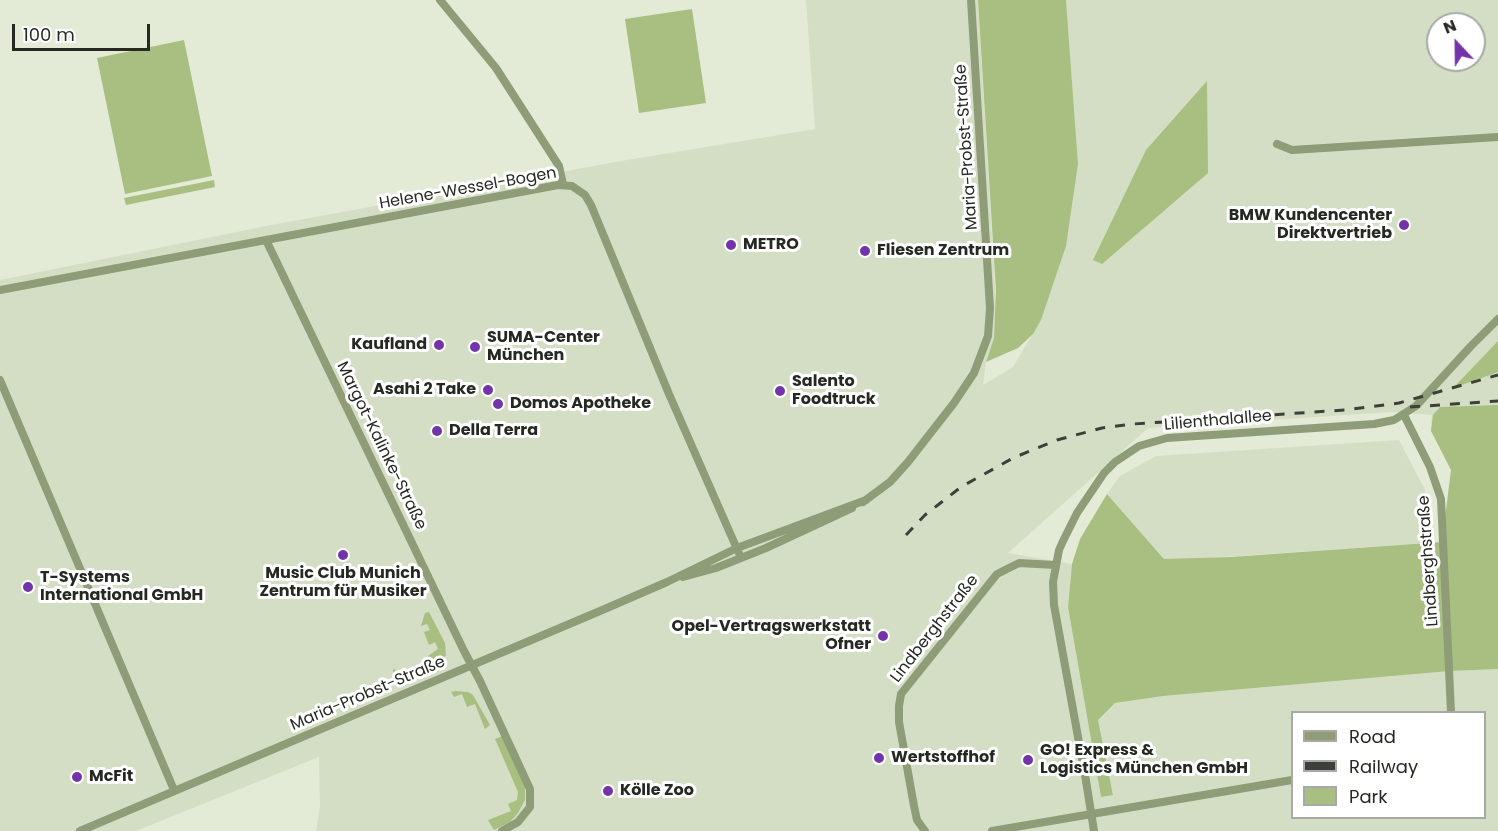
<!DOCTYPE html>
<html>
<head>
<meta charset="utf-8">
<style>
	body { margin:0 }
	#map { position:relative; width:1498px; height:831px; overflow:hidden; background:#e3ebd7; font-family:Poppins,sans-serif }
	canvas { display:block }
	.legend { position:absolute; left:1291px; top:711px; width:195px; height:108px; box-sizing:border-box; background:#fff; border:2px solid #a8a9a7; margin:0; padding:8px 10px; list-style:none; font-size:18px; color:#262922 }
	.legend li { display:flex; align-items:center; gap:12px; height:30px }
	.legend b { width:30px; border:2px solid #a8a9a7 }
	.north { position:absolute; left:1426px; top:12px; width:60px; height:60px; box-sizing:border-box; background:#fff; border:2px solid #a8a9a7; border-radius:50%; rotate:338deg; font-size:16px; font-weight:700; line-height:24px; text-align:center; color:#262922 }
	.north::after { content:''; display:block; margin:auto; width:21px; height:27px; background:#7334a9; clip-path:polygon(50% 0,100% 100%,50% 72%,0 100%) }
	.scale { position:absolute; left:12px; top:24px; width:138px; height:27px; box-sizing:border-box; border:3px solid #262922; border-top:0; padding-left:8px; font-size:18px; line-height:21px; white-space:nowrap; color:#262922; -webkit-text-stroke:4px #fff; paint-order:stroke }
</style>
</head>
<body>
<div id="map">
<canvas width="1498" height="831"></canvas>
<ul class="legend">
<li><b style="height:8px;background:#8e9c77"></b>Road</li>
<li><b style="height:8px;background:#3d4038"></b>Railway</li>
<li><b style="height:16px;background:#a8bf81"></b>Park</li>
</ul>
<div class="north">N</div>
<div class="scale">100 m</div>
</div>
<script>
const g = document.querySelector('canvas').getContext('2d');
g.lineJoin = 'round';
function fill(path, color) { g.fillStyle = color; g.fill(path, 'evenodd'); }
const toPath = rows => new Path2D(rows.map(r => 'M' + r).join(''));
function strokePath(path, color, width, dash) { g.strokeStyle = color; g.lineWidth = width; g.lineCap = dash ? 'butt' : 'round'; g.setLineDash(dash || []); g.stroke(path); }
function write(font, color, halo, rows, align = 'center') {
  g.font = font + ' Poppins,sans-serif'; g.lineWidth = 6; g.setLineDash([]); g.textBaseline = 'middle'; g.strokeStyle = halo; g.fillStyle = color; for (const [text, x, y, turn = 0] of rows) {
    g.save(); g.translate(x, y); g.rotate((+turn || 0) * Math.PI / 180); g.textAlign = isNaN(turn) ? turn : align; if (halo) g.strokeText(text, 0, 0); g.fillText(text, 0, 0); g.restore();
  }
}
fill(toPath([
	[806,0,978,0,996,302,994,338,986,362,983,385,1013,367,1041,320,1078,164,1066,0,1498,0,1498,440,1431,431,1432,415,1392,412,1148,428,1008,553,1072,564,1068,607,1101,797,1113,795,1097,720,1115,703,1152,697,1450,671,1498,669,1498,831,316,831,320,806,319,757,136,831,0,831,0,280,271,225,621,161,815,129],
	[1438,24,1474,24,1474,60,1438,60],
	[1292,712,1484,712,1484,818,1292,818],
	[1399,440,1425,490,1427,543,1166,561,1107,494,1120,476,1156,456]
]), '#d4dec5');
fill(toPath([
	[978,0,1066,0,1078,164,1066,246,1041,320,1033,334,1018,348,986,362,994,338,996,291],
	[692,9,706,103,639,113,625,19],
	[184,40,212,176,125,194,97,58],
	[1207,81,1208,173,1102,264,1093,260,1146,150],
	[214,180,215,187,126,205,124,198],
	[1498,341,1498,372,1459,386,1456,385],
	[1498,405,1498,669,1450,671,1163,696,1115,703,1098,720,1113,795,1101,797,1068,607,1072,564,1080,539,1107,494,1164,559,1231,557,1442,542,1451,470,1431,431,1433,415,1440,407],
	[429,612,445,643,446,655,443,660,432,668,397,682,393,671,394,668,398,675,430,661,428,656,438,649,435,642,429,645,424,632,430,630,427,624,421,626,425,613],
	[455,691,468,692,473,695,490,725,485,729,475,704,467,707,462,694,454,697,451,692],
	[502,736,525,785,525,800,518,813,510,822,494,830,488,820,511,811,508,804,517,800,518,792,495,739]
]), '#a8bf81');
strokePath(toPath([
	[440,0,496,68,559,166,563,184],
	[1277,144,1292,150,1498,137],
	[266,240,464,651,480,681,530,789,530,807,518,822,502,831],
	[0,290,558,185,572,186,585,195,591,205,669,394,741,558],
	[0,380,174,790],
	[1404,415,1430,467,1441,499,1451,712],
	[863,502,890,482,908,462,954,403,974,373,988,336,990,308,971,0],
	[683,577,716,568,766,548,852,508],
	[1086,781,1054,605,1053,582,1059,550,1063,541,1077,513,1104,473,1115,462,1139,446,1167,438,1374,424,1394,420,1416,406,1471,346,1498,319],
	[80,831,600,611,667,582,737,548,866,500],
	[925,831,917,820,914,806,899,722,899,706,901,694,997,574,1019,563,1055,565],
	[992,831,1292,780]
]), '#8e9c77', 8);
strokePath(toPath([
	[1410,407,1498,401],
	[906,535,925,515,961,487,1013,458,1057,440,1102,428,1133,424,1345,410,1399,403,1498,375]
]), '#3d4038', 3, [10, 10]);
strokePath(toPath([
	[1086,781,1094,831]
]), '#8e9c77', 8);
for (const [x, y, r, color] of [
	[1404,225,6,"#7334a9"],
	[731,245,6,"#7334a9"],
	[865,251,6,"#7334a9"],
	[439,345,6,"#7334a9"],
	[475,347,6,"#7334a9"],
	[488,390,6,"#7334a9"],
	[780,391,6,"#7334a9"],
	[498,404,6,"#7334a9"],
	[437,431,6,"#7334a9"],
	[343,555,6,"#7334a9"],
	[28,587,6,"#7334a9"],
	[883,636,6,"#7334a9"],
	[879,758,6,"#7334a9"],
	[1028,760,6,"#7334a9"],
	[77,777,6,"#7334a9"],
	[608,791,6,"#7334a9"]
]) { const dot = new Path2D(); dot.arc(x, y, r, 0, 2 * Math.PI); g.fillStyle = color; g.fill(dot); strokePath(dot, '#fff', 2); }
write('16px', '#262922', '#fff', [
	["Maria-Probst-Straße",967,147,-94],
	["Helene-Wessel-Bogen",468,189,-10],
	["Lilienthalallee",1218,421,-5],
	["Margot-Kalinke-Straße",381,446,64],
	["Lindberghstraße",1429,561,-94],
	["Lindberghstraße",935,629,-52],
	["Maria-Probst-Straße",368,694,-23]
]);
write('bold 16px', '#262922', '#fff', [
	["BMW Kundencenter",1392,216,"right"],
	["Direktvertrieb",1392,234,"right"],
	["METRO",743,245],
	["Fliesen Zentrum",877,251],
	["SUMA-Center",487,338],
	["München",487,356],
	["Kaufland",427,345,"right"],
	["Salento",792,382],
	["Foodtruck",792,400],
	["Asahi 2 Take",476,390,"right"],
	["Domos Apotheke",510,404],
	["Della Terra",449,431],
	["Music Club Munich",343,574,"center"],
	["Zentrum für Musiker",343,592,"center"],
	["T-Systems",40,578],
	["International GmbH",40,596],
	["Opel-Vertragswerkstatt",871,627,"right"],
	["Ofner",871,645,"right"],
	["GO! Express &",1040,751],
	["Logistics München GmbH",1040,769],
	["Wertstoffhof",891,758],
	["McFit",89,777],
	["Kölle Zoo",620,791]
], 'left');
</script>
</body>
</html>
